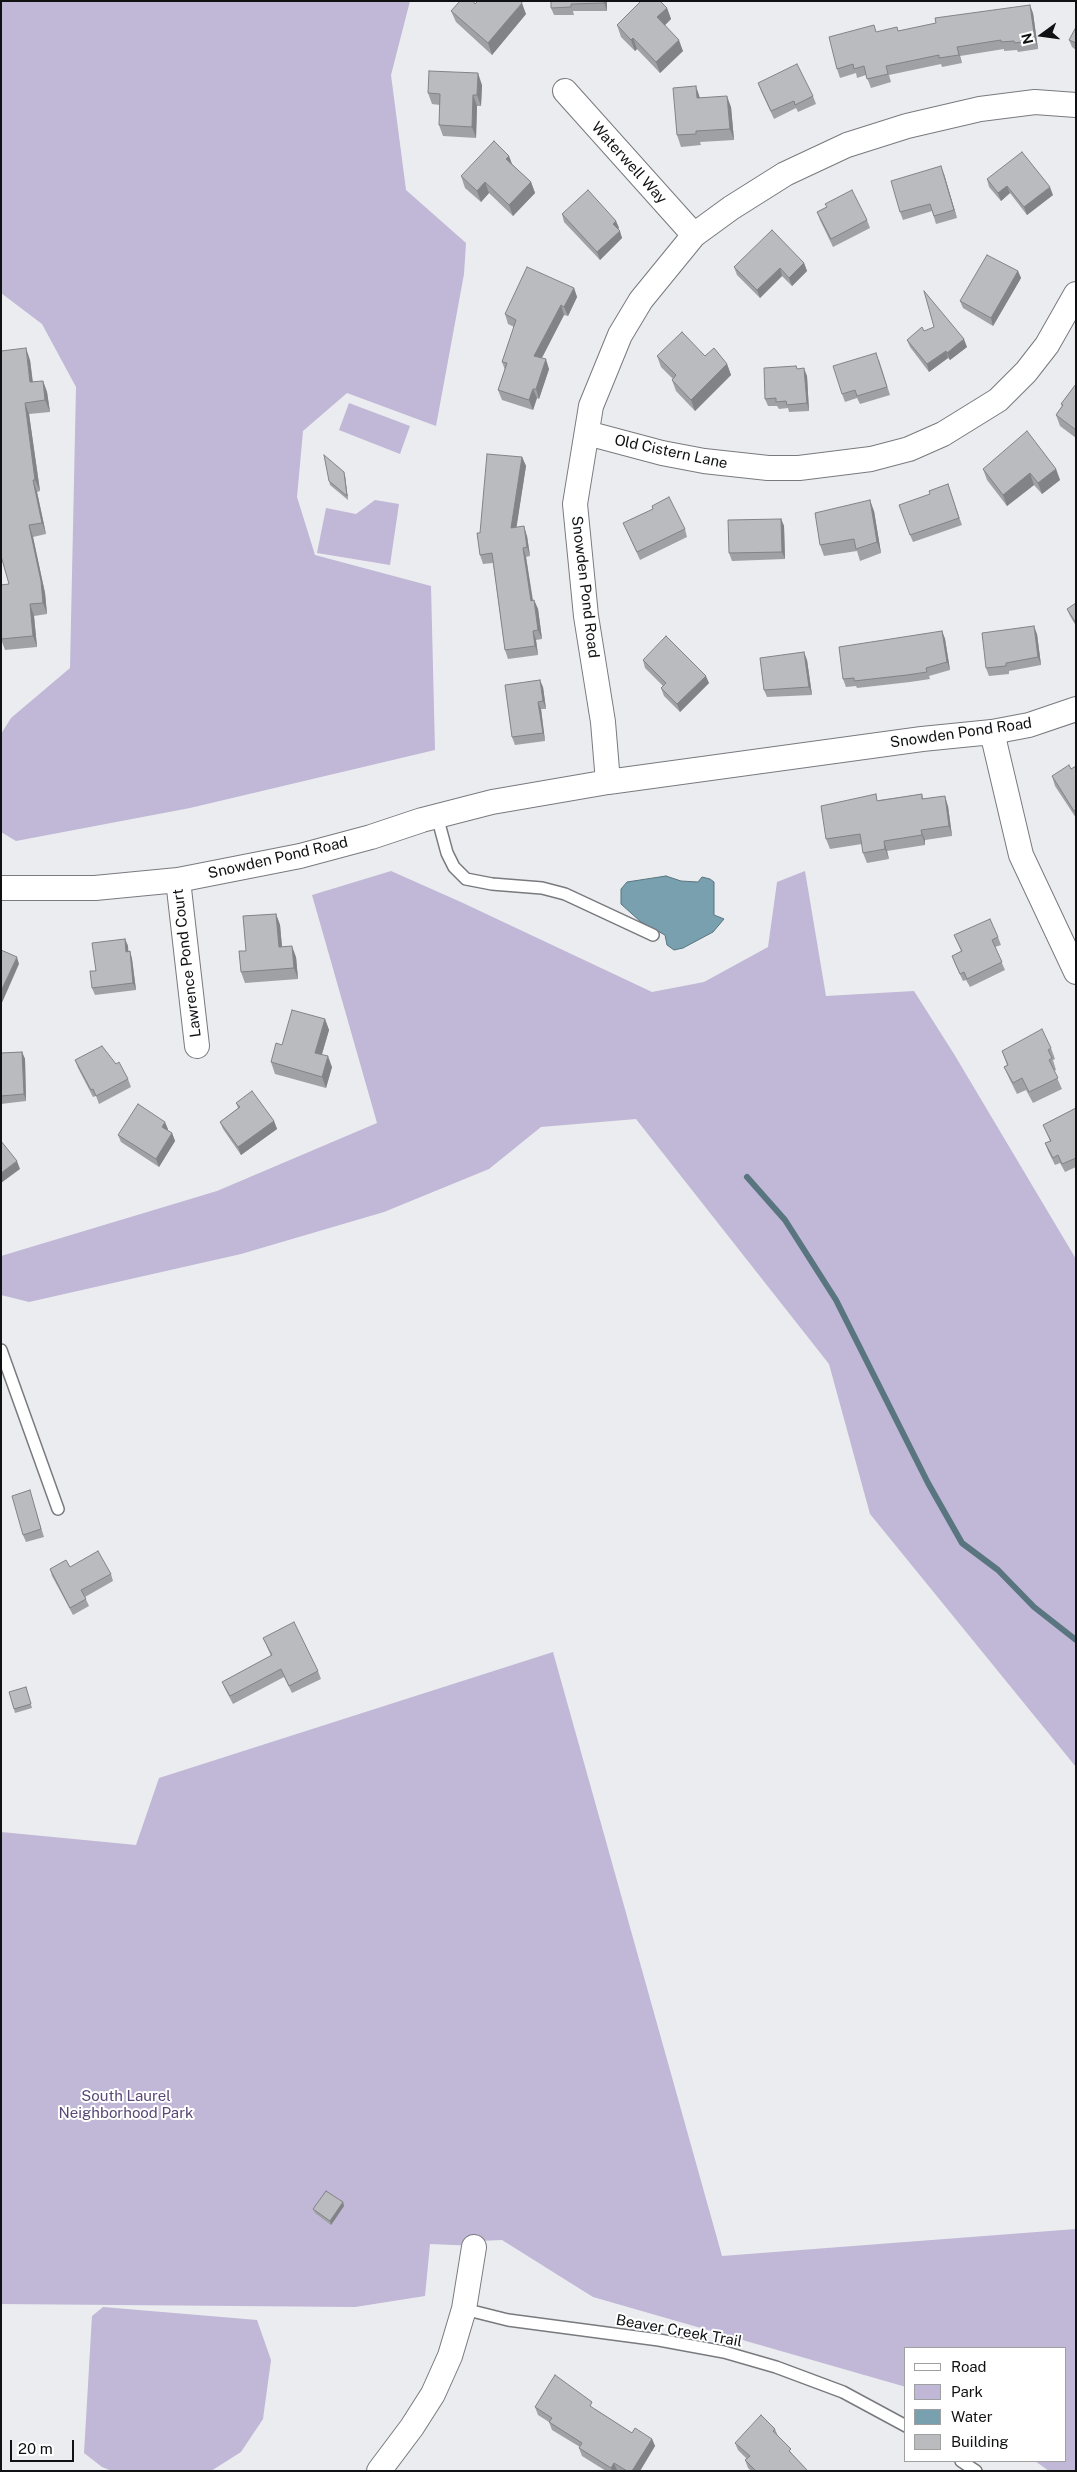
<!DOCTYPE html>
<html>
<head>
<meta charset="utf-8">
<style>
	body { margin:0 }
	#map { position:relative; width:1077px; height:2472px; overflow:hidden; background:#eaecf0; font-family:"Public Sans",sans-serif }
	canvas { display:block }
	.frame { position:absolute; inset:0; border:2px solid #101112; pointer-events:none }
	.legend { position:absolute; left:904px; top:2347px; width:162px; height:115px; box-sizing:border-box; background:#fff; border:1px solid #9fa0a0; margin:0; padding:6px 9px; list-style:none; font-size:15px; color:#101112 }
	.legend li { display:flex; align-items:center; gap:10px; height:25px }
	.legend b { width:25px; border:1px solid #9fa0a0 }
	.north { position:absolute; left:1017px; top:10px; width:50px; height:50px; -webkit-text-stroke:4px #fff; paint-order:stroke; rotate:256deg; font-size:14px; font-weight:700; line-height:20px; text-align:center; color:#101112 }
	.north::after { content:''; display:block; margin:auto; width:18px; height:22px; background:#101112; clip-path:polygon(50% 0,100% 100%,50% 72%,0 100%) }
	.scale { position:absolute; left:10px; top:2440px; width:64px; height:22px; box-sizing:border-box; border:2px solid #101112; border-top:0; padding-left:6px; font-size:15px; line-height:18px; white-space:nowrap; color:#101112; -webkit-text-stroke:4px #fff; paint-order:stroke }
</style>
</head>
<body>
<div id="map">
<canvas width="1077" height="2472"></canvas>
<div class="frame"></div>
<ul class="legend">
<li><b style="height:6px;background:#fff"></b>Road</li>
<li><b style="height:14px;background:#c1b7d6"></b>Park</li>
<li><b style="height:14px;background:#78a0ae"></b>Water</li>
<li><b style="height:14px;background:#babbbf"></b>Building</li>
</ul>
<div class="north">N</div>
<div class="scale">20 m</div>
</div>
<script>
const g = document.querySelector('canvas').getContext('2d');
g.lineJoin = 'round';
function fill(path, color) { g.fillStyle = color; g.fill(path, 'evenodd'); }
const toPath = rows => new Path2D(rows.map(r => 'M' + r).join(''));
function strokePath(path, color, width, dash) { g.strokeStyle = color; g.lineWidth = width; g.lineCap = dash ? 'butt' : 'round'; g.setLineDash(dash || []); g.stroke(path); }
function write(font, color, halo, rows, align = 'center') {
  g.font = font + ' "Public Sans",sans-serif'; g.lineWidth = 4; g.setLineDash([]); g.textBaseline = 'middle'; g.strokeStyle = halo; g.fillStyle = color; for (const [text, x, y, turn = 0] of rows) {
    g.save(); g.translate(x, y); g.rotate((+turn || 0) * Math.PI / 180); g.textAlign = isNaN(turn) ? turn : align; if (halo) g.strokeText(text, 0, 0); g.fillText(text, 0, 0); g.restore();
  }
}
fill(toPath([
	[1,1,410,1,391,75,406,190,466,243,464,274,436,426,347,393,303,431,297,497,315,555,431,586,435,750,190,808,16,841,1,832,1,734,11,718,70,668,76,387,42,324,1,293],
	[349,403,410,426,400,454,339,430],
	[375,500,399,504,390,565,317,553,326,508,356,514],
	[391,871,463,903,652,992,704,982,768,947,777,882,805,871,826,996,914,991,954,1054,1076,1259,1076,1767,870,1514,829,1364,636,1119,541,1127,489,1169,384,1212,241,1254,29,1302,1,1295,1,1256,217,1191,377,1123,312,895],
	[553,1652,722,2256,1076,2229,1076,2471,1049,2471,1035,2461,1066,2461,1066,2348,906,2348,906,2387,593,2297,502,2240,479,2241,478,2246,430,2244,425,2296,355,2307,1,2304,1,1832,136,1845,159,1778],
	[103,2307,257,2320,271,2360,263,2419,241,2452,211,2471,112,2471,102,2467,84,2453,92,2316]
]), '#c1b7d6');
const water = toPath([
	[666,876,681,881,698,882,702,877,710,879,714,882,714,915,724,919,713,932,683,948,674,950,667,945,665,935,641,922,621,904,621,889,627,882,666,876]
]);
fill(water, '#78a0ae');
strokePath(water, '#59757f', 1);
strokePath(toPath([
	[747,1177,785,1220,836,1300,928,1483,962,1543,998,1570,1034,1607,1076,1640]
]), '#59757f', 6);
const lane = toPath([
	[437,816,447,853,454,867,466,879,492,884,542,888,565,894,653,935],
	[1,1350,58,1509],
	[464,2309,508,2320,659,2340,724,2352,776,2367,843,2392,906,2426],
	[961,2461,976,2471]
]);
const street = toPath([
	[565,91,694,235],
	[587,433,662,453,704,461,768,468,799,468,871,459,909,449,943,434,998,400,1026,372,1047,345,1076,294],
	[992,732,1021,855,1076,972],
	[608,782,603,722,586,616,575,504,591,406,620,335,641,300,694,235,731,208,785,174,847,145,907,126,980,109,1035,102,1076,105],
	[178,880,197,1046],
	[1,888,95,888,178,880,300,856,371,837,422,820,492,802,608,782,922,739,992,732,1029,725,1076,709],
	[379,2471,412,2427,433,2394,450,2356,464,2309,474,2247]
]);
strokePath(lane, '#787a7e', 14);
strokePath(street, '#787a7e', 26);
strokePath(lane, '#fff', 11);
strokePath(street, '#fff', 24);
fill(toPath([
	[551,1,607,1,607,11,573,11,574,15,554,15,551,8],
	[475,4,526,14,492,55,456,22,451,11],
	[667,8,671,19,665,25,683,51,660,73,637,49,635,51,621,37,617,25],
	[1033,13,1038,49,1018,52,1017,50,1004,51,1004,49,960,56,962,63,942,67,941,64,889,75,891,82,871,88,866,75,857,78,856,73,840,78,837,69,877,32,898,31],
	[1076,27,1076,50,1072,47,1069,40],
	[758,83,813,96,816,104,798,112,796,108,774,119,761,91],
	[482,85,481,106,477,106,476,138,443,136,439,125,440,105,432,104,428,93],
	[700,98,731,107,734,140,700,142,701,145,681,147,677,135],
	[509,156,512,164,531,182,535,193,513,216,489,193,481,202,465,188,461,176],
	[944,174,957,218,936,224,932,211,903,220,900,212],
	[987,179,1053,195,1027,215,1010,193,1001,201,989,187],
	[826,207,867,220,870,228,833,247,820,220,817,212],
	[562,214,616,221,619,228,618,229,622,238,600,260,564,222],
	[804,263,807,271,792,286,782,276,760,298,737,275,734,267],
	[1018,271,1021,278,993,326,963,308,960,301],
	[574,288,577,297,568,316,564,315,542,358,549,369,539,399,537,398,533,410,502,400,498,390,505,370,502,362,514,327,508,324,505,314],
	[924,331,967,347,950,360,948,358,929,372,910,347,907,340],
	[657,356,705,356,727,364,731,375,695,411,676,391,672,380,673,379,661,367],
	[30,360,33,382,43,381,47,392,50,412,29,414,40,491,37,492,46,534,33,537,45,593,47,614,34,616,37,647,5,650,1,639,1,585,9,584,1,556],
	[879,360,890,395,860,404,857,398,845,402,842,394],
	[797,369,807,376,809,411,789,412,788,408,779,409,777,406,768,406,765,399],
	[1076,384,1076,438,1060,426,1056,415,1062,406,1061,404],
	[522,457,526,466,516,528,527,536,530,556,526,557,533,600,534,600,538,609,542,639,536,640,538,655,508,659,505,650,493,563,483,564,480,555,480,533],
	[983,469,1056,469,1060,480,1042,494,1034,485,1007,506,987,480],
	[345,476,348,500,330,485,329,481],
	[948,484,962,525,913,542,910,535,930,494],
	[653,509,685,529,687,537,640,560,623,523],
	[874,511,881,553,860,561,857,551,824,556,820,545],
	[781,519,784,526,785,559,732,561,729,553],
	[1076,603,1076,626,1070,616,1067,609],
	[942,631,945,639,950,670,929,676,930,679,910,682,857,688,856,686,846,687,843,679],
	[1037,634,1041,665,1009,671,1009,674,989,676,986,668],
	[643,660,709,683,680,712,664,696,661,688,663,686,645,668],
	[807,660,812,695,767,697,764,690],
	[543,687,546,709,541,709,545,741,515,745,512,737],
	[1076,766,1076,818,1055,786,1052,776,1071,769],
	[922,794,923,799,948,806,952,836,925,840,925,845,887,851,889,859,867,863,863,853,862,844,830,849,826,839,879,800],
	[276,914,280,925,282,947,296,957,298,979,245,983,241,972,246,951],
	[954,935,998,937,1001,945,995,947,1005,970,970,987,966,980,963,981,955,964,952,956,961,951],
	[125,939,128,946,128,951,130,951,132,959,136,990,95,995,92,988,96,971],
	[325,1019,329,1030,322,1054,332,1067,326,1088,275,1074,271,1062,282,1045],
	[1051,1048,1055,1059,1053,1060,1056,1070,1054,1071,1062,1089,1033,1103,1026,1090,1017,1094,1009,1078,1004,1067,1007,1065,1002,1051],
	[22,1052,25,1059,26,1101,1,1104,1,1053],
	[75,1060,128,1079,131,1087,99,1104,96,1096,93,1097,78,1068],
	[236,1103,274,1121,277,1129,241,1155,223,1129,220,1122,238,1108],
	[1076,1108,1076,1167,1065,1172,1060,1163,1055,1165,1048,1151,1045,1143,1050,1141,1043,1125],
	[168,1129,168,1130,172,1133,175,1141,159,1167,121,1142,118,1135],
	[32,1498,44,1537,26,1542,23,1535],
	[70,1567,111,1574,113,1581,85,1597,89,1606,73,1615,52,1576,50,1569],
	[263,1638,318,1671,321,1679,292,1693,284,1677,233,1704,225,1689,222,1682,271,1656],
	[26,1687,32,1708,15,1713,14,1709],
	[343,2202,344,2206,331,2225,315,2213,313,2209],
	[535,2407,595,2409,632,2433,652,2439,655,2446,640,2471,606,2471,582,2456,579,2448,580,2447,552,2430,549,2422,538,2415],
	[775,2429,778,2436,794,2456,808,2471,751,2471,748,2468,745,2460,747,2459,738,2450,735,2443]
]), '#a0a1a4');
fill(toPath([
	[604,1,607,1,607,11,604,3],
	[522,3,526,14,492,55,488,43],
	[1030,5,1033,13,1038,49,1035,40],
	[667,8,671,19,662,28,657,17],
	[633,38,637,49,635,51,631,40],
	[679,40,683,51,660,73,656,62],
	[957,47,960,56,962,63,959,55],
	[478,73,482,85,481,106,477,95],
	[696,86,700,98,701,110,697,98],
	[473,95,477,106,476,138,472,127],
	[727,96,731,107,734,140,730,129],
	[509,156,513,167,506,159],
	[941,166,944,174,957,218,954,210],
	[485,182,489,193,481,202,477,191],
	[531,182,535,193,513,216,509,205],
	[1007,186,1010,193,1001,201,998,193],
	[1050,187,1053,195,1027,215,1024,207],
	[616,221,619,228,616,231,613,224],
	[620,231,622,238,600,260,597,252],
	[804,263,807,271,792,286,789,278],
	[780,268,782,276,760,298,757,290],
	[1018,271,1021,278,993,326,991,318],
	[574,288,577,297,568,316,564,307],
	[561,305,564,315,538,365,534,356],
	[964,339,967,347,950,360,947,353],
	[26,348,30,360,34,394,30,382],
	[946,351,948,358,929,372,927,364],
	[546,359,549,369,539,399,536,389],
	[727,364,731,375,695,411,691,400],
	[804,368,807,376,809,411,807,403],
	[43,381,47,392,50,412,45,400],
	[533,389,537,398,533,410,529,400],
	[25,403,29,414,40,491,35,480],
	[522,457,526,466,515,537,511,528],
	[1056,469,1060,480,1042,494,1038,483],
	[344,472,345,476,348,500,347,496],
	[1030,473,1034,485,1007,506,1003,495],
	[33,480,37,492,46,534,42,523],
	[870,500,874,511,881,553,877,542],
	[781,519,784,526,785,559,782,552],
	[29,525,33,537,45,593,47,614,43,603],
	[524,526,527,536,530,556,527,547],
	[523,548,526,557,534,610,531,601],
	[534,600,538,609,542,639,538,630],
	[30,604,34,616,37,647,33,636],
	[1034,626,1037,634,1041,665,1038,657],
	[533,631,536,640,538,655,535,646],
	[942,631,945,639,950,670,947,662],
	[804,652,807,660,812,695,809,687],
	[706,676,709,683,680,712,677,704],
	[540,680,543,687,546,709,543,701],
	[538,702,541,709,545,741,543,733],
	[945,796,948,806,952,836,949,826],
	[921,830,925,840,925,845,922,835],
	[884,841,887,851,889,859,885,849],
	[276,914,280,925,283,958,279,947],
	[125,939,128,946,129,959,126,952],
	[292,946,296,957,298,979,294,968],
	[130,951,132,959,136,990,133,983],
	[17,957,19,964,1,1005,1,991],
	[325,1019,329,1030,319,1064,315,1053],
	[22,1052,25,1059,26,1101,24,1094],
	[328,1056,332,1067,326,1088,322,1077],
	[274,1121,277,1129,241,1155,238,1147],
	[165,1122,168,1129,165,1134,162,1127],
	[172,1133,175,1141,159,1167,156,1159],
	[17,1161,20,1169,1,1183,1,1173],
	[343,2202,344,2206,331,2225,330,2221],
	[652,2439,655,2446,640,2471,632,2471],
	[614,2463,617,2470,617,2471,612,2471,611,2468]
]), '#828386');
const building = toPath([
	[460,1,473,1,475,4,478,1,521,1,522,3,488,43,451,11,460,1],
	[551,1,604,1,604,3,571,4,571,7,551,8,551,1],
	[641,1,660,1,667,8,657,17,679,40,656,62,633,38,631,40,617,25,641,1],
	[1030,5,1035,40,1015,43,1014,41,1001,42,1001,40,957,47,959,55,939,58,939,55,886,66,888,74,867,79,864,66,854,69,853,64,837,69,829,37,874,25,876,32,897,27,898,31,936,23,935,18,1030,5],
	[1076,27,1076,43,1069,40,1076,27],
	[797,64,813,96,795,105,794,101,771,111,758,83,797,64],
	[429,71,478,73,477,95,473,95,472,127,439,125,440,94,428,93,429,71],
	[696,86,697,98,727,96,730,129,696,131,696,134,677,135,673,88,696,86],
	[494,141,509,156,506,159,531,182,509,205,485,182,477,191,461,176,494,141],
	[1022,152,1050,187,1024,207,1007,186,998,193,987,179,1022,152],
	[941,166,954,210,934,216,930,204,900,212,891,181,941,166],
	[588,190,616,221,613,224,620,231,597,252,562,214,588,190],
	[852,190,867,220,831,239,817,212,827,207,825,204,852,190],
	[772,230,804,263,789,278,780,268,757,290,734,267,772,230],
	[987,255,1018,271,991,318,960,301,987,255],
	[527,267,574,288,564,307,561,305,534,356,546,359,536,389,533,389,529,400,498,390,507,363,502,362,516,320,505,314,527,267],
	[924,291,964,339,947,353,946,351,927,364,907,340,922,327,924,331,934,327,924,291],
	[682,332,705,356,714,348,727,364,691,400,672,380,676,375,657,356,682,332],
	[26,348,30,382,43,381,45,400,25,403,35,480,33,480,42,523,29,525,41,581,43,603,30,604,33,636,1,639,1,585,9,584,1,556,1,351,26,348],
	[876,353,887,387,857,396,855,390,842,394,833,366,876,353],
	[796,366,797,369,804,368,807,403,787,405,786,401,776,402,776,398,765,399,764,368,796,366],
	[1076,384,1076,430,1056,415,1063,405,1061,404,1076,384],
	[1027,431,1056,469,1038,483,1030,473,1003,495,983,469,1027,431],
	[487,454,522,457,511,528,524,526,527,547,523,548,531,601,534,600,538,630,533,631,535,646,505,650,492,553,480,555,477,533,480,533,487,454],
	[324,455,344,472,347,496,329,481,324,455],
	[948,484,959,518,910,535,899,505,930,494,929,491,948,484],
	[669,497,685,529,637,552,623,523,653,509,652,506,669,497],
	[870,500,877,542,856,549,854,539,820,545,815,513,870,500],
	[781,519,782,552,729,553,728,520,781,519],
	[1076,603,1076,623,1067,609,1076,603],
	[1034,626,1038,657,1006,663,1006,666,986,668,982,633,1034,626],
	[942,631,947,662,926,668,927,672,907,675,854,681,854,678,843,679,839,647,942,631],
	[666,636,706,676,677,704,661,688,666,683,643,660,666,636],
	[804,652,809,687,764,690,760,658,804,652],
	[540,680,543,701,538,702,543,733,512,737,505,685,540,680],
	[1069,765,1071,769,1076,766,1076,810,1074,811,1052,776,1069,765],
	[876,794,877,801,922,794,922,799,945,796,949,826,921,830,922,835,884,841,885,849,863,853,860,834,826,839,821,806,876,794],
	[276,914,279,947,292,946,294,968,241,972,239,951,246,951,243,916,276,914],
	[990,919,998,937,992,940,1002,962,967,979,964,972,960,974,952,956,962,951,954,935,990,919],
	[125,939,126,952,130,951,133,983,92,988,90,971,96,971,92,943,125,939],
	[1,950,17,957,1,991,1,950],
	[292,1010,325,1019,315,1053,328,1056,322,1077,271,1062,276,1043,282,1045,292,1010],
	[1042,1029,1051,1048,1048,1050,1052,1058,1049,1060,1058,1078,1029,1092,1022,1078,1013,1083,1004,1067,1008,1065,1002,1051,1042,1029],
	[102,1046,116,1064,119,1062,128,1079,96,1096,93,1089,91,1090,75,1060,102,1046],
	[22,1052,24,1094,1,1096,1,1053,22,1052],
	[252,1091,274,1121,238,1147,220,1122,240,1107,236,1103,252,1091],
	[138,1104,165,1122,162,1127,172,1133,156,1159,118,1135,138,1104],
	[1076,1108,1076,1158,1062,1164,1058,1155,1053,1158,1045,1143,1051,1141,1043,1125,1076,1108],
	[1,1141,17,1161,1,1173,1,1141],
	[30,1490,41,1529,23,1535,12,1496,30,1490],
	[98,1551,111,1574,81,1590,86,1599,70,1608,50,1569,66,1560,70,1567,98,1551],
	[294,1622,318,1671,289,1686,281,1669,230,1696,222,1682,272,1655,263,1638,294,1622],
	[26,1687,31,1704,14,1709,9,1692,26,1687],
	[326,2191,343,2202,330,2221,313,2209,326,2191],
	[555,2375,592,2402,590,2406,632,2433,635,2428,652,2439,632,2471,627,2471,614,2463,611,2468,579,2448,582,2443,549,2422,552,2418,535,2407,555,2375],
	[761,2415,775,2429,773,2431,791,2449,789,2451,808,2471,756,2471,745,2460,750,2456,735,2443,761,2415]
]);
fill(building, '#babbbf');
strokePath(building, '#828386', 1);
write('15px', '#101112', '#fff', [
	["Waterwell Way",629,163,48],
	["Old Cistern Lane",671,452,12],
	["Snowden Pond Road",585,587,83],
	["Snowden Pond Road",961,733,-8],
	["Snowden Pond Road",278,858,-13],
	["Lawrence Pond Court",187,963,-97],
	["Beaver Creek Trail",679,2331,10]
]);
write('15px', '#594776', '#fff', [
	["South Laurel",126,2096],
	["Neighborhood Park",126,2113]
]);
</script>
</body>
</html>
